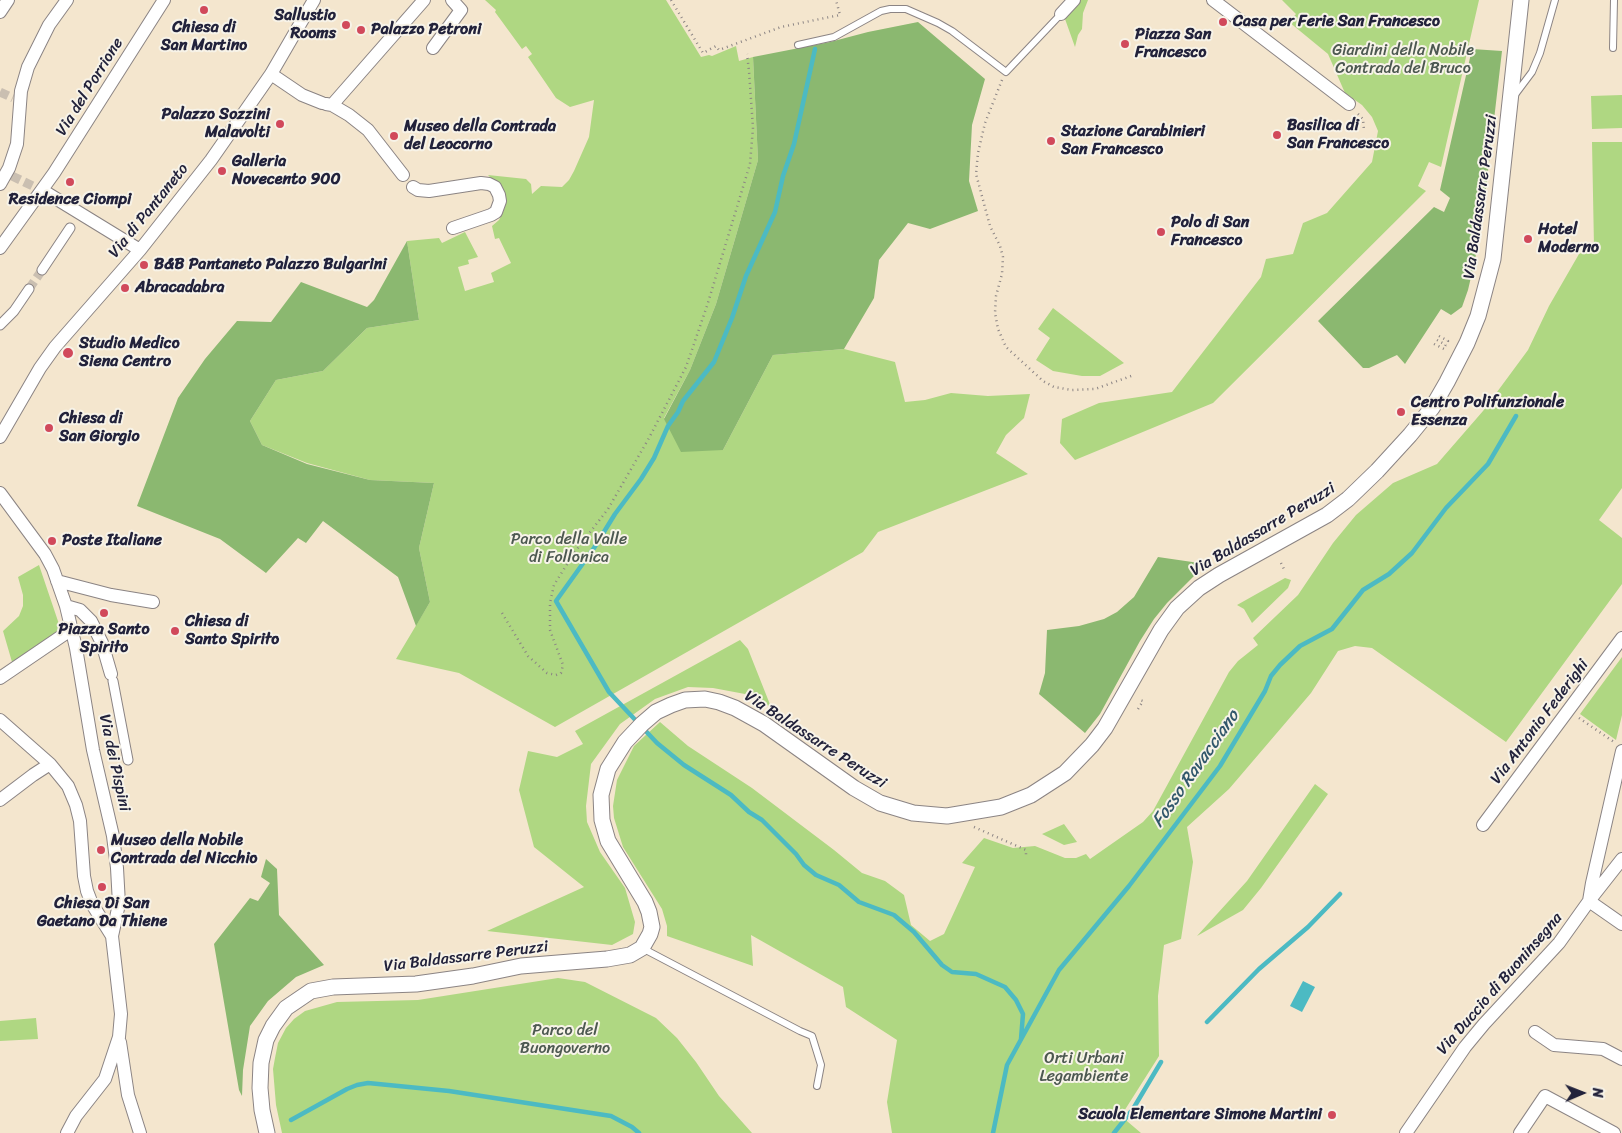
<!DOCTYPE html>
<html>
<head>
<meta charset="utf-8">
<style>
	body { margin:0 }
	#map { position:relative; width:1622px; height:1133px; overflow:hidden; background:#f4e6ce; font-family:Sriracha,sans-serif }
	canvas { display:block }
	.north { position:absolute; left:1557px; top:1068px; width:50px; height:50px; -webkit-text-stroke:4px #f7f3e8; paint-order:stroke; rotate:89deg; font-size:14px; font-weight:700; line-height:20px; text-align:center; color:#22223b }
	.north::after { content:''; display:block; margin:auto; width:18px; height:22px; background:#22223b; clip-path:polygon(50% 0,100% 100%,50% 72%,0 100%) }
</style>
</head>
<body>
<div id="map">
<canvas width="1622" height="1133"></canvas>
<div class="north">N</div>
</div>
<script>
const g = document.querySelector('canvas').getContext('2d');
g.lineJoin = 'round';
function fill(path, color) { g.fillStyle = color; g.fill(path, 'evenodd'); }
const toPath = rows => new Path2D(rows.map(r => 'M' + r).join(''));
function strokePath(path, color, width, dash) { g.strokeStyle = color; g.lineWidth = width; g.lineCap = dash ? 'butt' : 'round'; g.setLineDash(dash || []); g.stroke(path); }
function write(font, color, halo, rows, align = 'center') {
  g.font = font + ' Sriracha,sans-serif'; g.lineWidth = 4; g.setLineDash([]); g.textBaseline = 'middle'; g.strokeStyle = halo; g.fillStyle = color; for (const [text, x, y, turn = 0] of rows) {
    g.save(); g.translate(x, y); g.rotate((+turn || 0) * Math.PI / 180); g.textAlign = isNaN(turn) ? turn : align; if (halo) g.strokeText(text, 0, 0); g.fillText(text, 0, 0); g.restore();
  }
}
fill(toPath([
	[485,0,666,0,701,57,709,55,712,56,736,46,739,61,753,57,758,160,716,304,690,370,664,418,723,450,773,355,844,349,895,362,905,402,925,400,951,393,988,396,1030,394,1024,418,1006,435,996,453,1028,474,878,532,863,552,555,727,459,673,396,659,430,602,419,548,434,483,370,480,307,463,262,445,250,421,276,380,323,371,367,328,419,320,407,241,439,238,442,243,465,232,478,257,468,260,469,264,458,267,465,291,494,282,491,273,511,263,499,238,495,239,492,226,499,220,503,212,506,203,498,185,488,175,526,179,531,184,532,194,541,186,562,187,569,180,574,171,589,137,594,100,570,107,556,98,528,57,532,54,526,46,522,49,495,12,496,10],
	[1081,0,1088,0,1083,13,1082,29,1078,35,1075,47,1065,19],
	[1282,0,1479,0,1441,167,1429,162,1418,186,1426,191,1213,403,1075,460,1060,443,1062,419,1099,403,1172,392,1261,277,1266,259,1293,254,1303,223,1327,213,1372,162,1378,131,1372,117,1362,105,1345,93,1328,54,1289,22,1296,14],
	[1622,95,1622,128,1592,129,1591,96],
	[1592,142,1622,142,1622,488,1599,520,1622,538,1622,584,1506,742,1372,648,1355,646,1338,651,1311,693,1229,789,1187,827,1193,862,1181,939,1164,945,1158,996,1159,1056,1121,1116,1141,1133,892,1133,887,1102,897,1040,846,1007,843,987,751,935,753,966,667,936,667,926,662,909,623,847,614,818,613,806,617,780,634,746,660,722,688,746,752,788,834,850,862,873,885,881,904,895,911,925,930,941,944,934,975,867,962,863,984,838,1013,848,1035,846,1065,858,1076,858,1086,854,1090,859,1143,822,1153,811,1229,672,1238,661,1258,645,1253,638,1298,595,1333,543,1356,515,1393,483,1437,464,1483,411,1528,350,1549,306,1579,254,1594,247],
	[1053,308,1124,363,1100,376,1082,376,1053,371,1036,360,1050,338,1038,329],
	[39,565,61,630,12,662,3,631,19,616,23,606,23,595,18,577],
	[1285,578,1291,580,1288,588,1252,623,1244,609,1237,605],
	[740,640,748,649,771,707,745,694,713,688,688,687,655,699,620,724,591,764,586,806,587,822,600,852,625,888,635,922,633,934,612,945,487,931,584,887,534,847,519,790,528,751,557,757,583,744,575,731],
	[1622,657,1622,715,1616,740,1580,714],
	[1315,784,1328,794,1261,888,1243,910,1197,936,1247,881],
	[1064,824,1077,842,1064,845,1042,834],
	[558,978,585,982,656,1018,677,1038,696,1062,719,1096,752,1133,282,1133,276,1105,273,1069,275,1058,278,1043,286,1028,294,1019,305,1011,337,1002,418,1000],
	[36,1018,38,1039,0,1041,0,1021]
]), '#afd782');
fill(toPath([
	[918,22,985,79,972,125,969,181,978,211,930,229,908,223,879,260,874,298,844,349,773,355,723,450,681,452,664,419,690,370,716,304,758,160,753,57,830,42,868,32],
	[1472,49,1502,51,1485,197,1475,260,1468,290,1462,307,1451,315,1441,309,1405,364,1397,355,1369,368,1363,368,1318,321,1434,207,1444,212,1450,198,1440,190],
	[407,241,419,320,367,328,323,371,276,380,250,421,262,445,307,464,370,480,434,483,419,548,430,602,416,626,398,577,323,521,306,543,298,538,266,573,220,539,137,506,178,398,205,359,237,321,271,322,301,282,367,307,374,300],
	[1158,557,1206,564,1167,603,1154,619,1140,641,1100,714,1085,733,1039,694,1045,673,1047,630,1079,626,1104,619,1117,612,1134,597],
	[266,859,277,869,279,915,324,965,296,977,268,1001,250,1026,243,1070,242,1096,239,1090,214,944,250,898,258,901,270,883,261,877]
]), '#8bb870');
fill(toPath([
	[1303,981,1315,987,1302,1012,1290,1006]
]), '#4cbac3');
strokePath(toPath([
	[815,49,794,144,783,176,775,212,746,276,732,318,714,362,683,401,678,412,668,426,654,458,641,479,615,514,594,548,556,601,609,692,657,743,684,765,731,795,749,812,762,820,796,854,804,865,816,875,839,885,859,902,894,915,914,932,942,965,952,972,976,974,1005,987,1016,1000,1023,1014,1021,1039],
	[1207,1022,1259,969,1308,927,1340,894],
	[291,1120,347,1089,357,1085,368,1083,449,1091,611,1116,632,1127,639,1133],
	[993,1133,1007,1065,1059,970,1129,886,1220,766,1265,691,1271,676,1280,665,1300,646,1332,629,1363,590,1389,574,1412,553,1446,508,1488,464,1516,416],
	[1114,1133,1133,1109,1161,1062]
]), '#4cbac3', 4.5);
strokePath(toPath([
	[0,92,13,98],
	[12,176,37,188],
	[29,289,42,270]
]), '#cabfb1', 9, [9, 4.5]);
const service = toPath([
	[798,45,834,37,881,11,890,9,906,9,938,23,952,31,1006,72,1061,14],
	[1613,48,1614,0],
	[1514,96,1532,72,1540,53,1555,0],
	[642,948,800,1031,812,1036,821,1065,817,1086]
]);
const pedestrian = toPath([
	[42,270,70,228],
	[0,325,14,311,29,289],
	[113,681,128,760]
]);
const minor = toPath([
	[1213,0,1349,104],
	[0,12,8,0],
	[1061,14,1074,0],
	[433,48,461,10,452,0],
	[271,74,302,95,322,103],
	[326,104,332,105,349,115,368,130,403,175],
	[332,105,424,0],
	[0,184,9,168,17,144,21,91,28,67,49,25,67,0],
	[413,187,418,190,429,191,481,183,489,184,495,187,499,195,500,201,496,212,491,215,453,228],
	[42,190,140,250],
	[0,248,54,173,164,0],
	[0,437,40,368,55,347,140,250,211,160,271,74,314,0],
	[0,493,45,554,53,569,66,606,76,648,93,750,113,836,117,868,119,904,112,936,121,1014,119,1037,105,1079,76,1116,67,1133],
	[57,581,111,595,153,602],
	[66,606,80,610,91,621,102,643,111,674],
	[0,678,72,629],
	[0,720,50,764,68,786,76,805,80,821,84,876,87,891,92,904,112,936],
	[0,800,33,775,50,764],
	[1483,825,1622,638],
	[1589,901,1592,883,1622,751],
	[1589,901,1622,924],
	[1535,1032,1554,1045,1603,1049,1622,1059],
	[120,1042,128,1095,140,1133],
	[1406,1133,1465,1047,1484,1024,1559,943,1589,901,1622,859],
	[1520,1133,1545,1096,1614,1133]
]);
const tertiary = toPath([
	[267,1133,262,1110,260,1088,261,1063,266,1040,273,1026,286,1008,311,991,333,987,416,984,473,976,521,966,607,959,630,955,642,948,650,934,652,927,649,912,645,902,608,841,602,820,601,795,608,769,625,742,642,724,656,712,671,705,685,700,705,699,719,702,735,708,764,724,854,788,880,803,913,813,947,816,1001,807,1031,795,1065,773,1092,745,1105,728,1161,630,1177,608,1199,588,1219,575,1327,515,1348,499,1377,471,1410,435,1432,408,1447,382,1467,343,1478,316,1493,259,1521,0]
]);
strokePath(service, '#8b8484', 8);
strokePath(pedestrian, '#8b8484', 11);
strokePath(minor, '#8b8484', 14);
strokePath(tertiary, '#8b8484', 17);
strokePath(toPath([
	[671,0,703,53,716,46,719,50,781,27,840,15,836,0],
	[1002,80,985,123,978,153,976,174,990,226,1000,246,1003,257,1002,274,996,296,995,313,998,329,1006,347,1043,381,1054,387,1072,390,1095,389,1134,375],
	[1358,114,1363,119,1364,130],
	[1439,336,1448,341,1444,348],
	[1437,340,1446,345],
	[1434,344,1446,350],
	[1281,563,1284,569],
	[502,613,528,656,547,673,556,675,561,673,563,665,550,630,550,603,554,585,574,553,608,509,649,438,686,367,707,306,750,164,753,128,749,71,747,54],
	[1138,709,1143,701,1140,700,1139,701],
	[1579,718,1614,742],
	[974,827,1026,850,1026,858]
]), '#8b8484', 2.5, [1, 4]);
strokePath(service, '#fff', 6);
strokePath(pedestrian, '#fff', 9);
strokePath(minor, '#fff', 12);
strokePath(tertiary, '#fff', 15);
for (const [x, y, r, color] of [
	[204,10,5,"#d1495b"],
	[1223,22,5,"#d1495b"],
	[346,25,5,"#d1495b"],
	[361,30,5,"#d1495b"],
	[1125,44,5,"#d1495b"],
	[280,124,5,"#d1495b"],
	[1277,135,5,"#d1495b"],
	[394,136,5,"#d1495b"],
	[1051,141,5,"#d1495b"],
	[222,171,5,"#d1495b"],
	[70,182,5,"#d1495b"],
	[1161,232,5,"#d1495b"],
	[1528,239,5,"#d1495b"],
	[144,265,5,"#d1495b"],
	[125,288,5,"#d1495b"],
	[68,353,6,"#d1495b"],
	[1401,412,5,"#d1495b"],
	[49,428,5,"#d1495b"],
	[52,541,5,"#d1495b"],
	[104,613,5,"#d1495b"],
	[175,631,5,"#d1495b"],
	[101,850,5,"#d1495b"],
	[102,887,5,"#d1495b"],
	[1332,1115,5,"#d1495b"]
]) { const dot = new Path2D(); dot.arc(x, y, r, 0, 2 * Math.PI); g.fillStyle = color; g.fill(dot); strokePath(dot, '#f7f3e8', 2); }
write('bold 16px', '#22223b', '#f7f3e8', [
	["Sallustio",336,16,"right"],
	["Rooms",336,34,"right"],
	["Casa per Ferie San Francesco",1233,22],
	["Chiesa di",204,28,"center"],
	["San Martino",204,46,"center"],
	["Palazzo Petroni",371,30],
	["Piazza San",1135,35],
	["Francesco",1135,53],
	["Palazzo Sozzini",270,115,"right"],
	["Malavolti",270,133,"right"],
	["Basilica di",1287,126],
	["San Francesco",1287,144],
	["Museo della Contrada",404,127],
	["del Leocorno",404,145],
	["Stazione Carabinieri",1061,132],
	["San Francesco",1061,150],
	["Galleria",232,162],
	["Novecento 900",232,180],
	["Residence Ciompi",70,200,"center"],
	["Polo di San",1171,223],
	["Francesco",1171,241],
	["Hotel",1538,230],
	["Moderno",1538,248],
	["B&B Pantaneto Palazzo Bulgarini",154,265],
	["Abracadabra",135,288],
	["Studio Medico",79,344],
	["Siena Centro",79,362],
	["Centro Polifunzionale",1411,403],
	["Essenza",1411,421],
	["Chiesa di",59,419],
	["San Giorgio",59,437],
	["Poste Italiane",62,541],
	["Chiesa di",185,622],
	["Santo Spirito",185,640],
	["Piazza Santo",104,630,"center"],
	["Spirito",104,648,"center"],
	["Museo della Nobile",111,841],
	["Contrada del Nicchio",111,859],
	["Chiesa Di San",102,904,"center"],
	["Gaetano Da Thiene",102,922,"center"],
	["Scuola Elementare Simone Martini",1322,1115,"right"]
], 'left');
write('16px', '#4c5850', '#f7f3e8', [
	["Giardini della Nobile",1403,51],
	["Contrada del Bruco",1403,69],
	["Parco della Valle",569,540],
	["di Follonica",569,558],
	["Parco del",565,1031],
	["Buongoverno",565,1049],
	["Orti Urbani",1084,1059],
	["Legambiente",1084,1077]
]);
write('16px', '#22223b', '#f7f3e8', [
	["Via del Porrione",90,87,-58],
	["Via Baldassarre Peruzzi",1481,197,-82],
	["Via di Pantaneto",149,211,-51],
	["Via Baldassarre Peruzzi",1263,530,-31],
	["Via Antonio Federighi",1540,722,-53],
	["Via Baldassarre Peruzzi",815,740,33],
	["Via dei Pispini",114,763,78],
	["Via Baldassarre Peruzzi",466,957,-7],
	["Via Duccio di Buoninsegna",1500,984,-49]
]);
write('italic 18px', '#31576b', '#f7f3e8', [
	["Fosso Ravacciano",1196,769,-55]
]);
</script>
</body>
</html>
